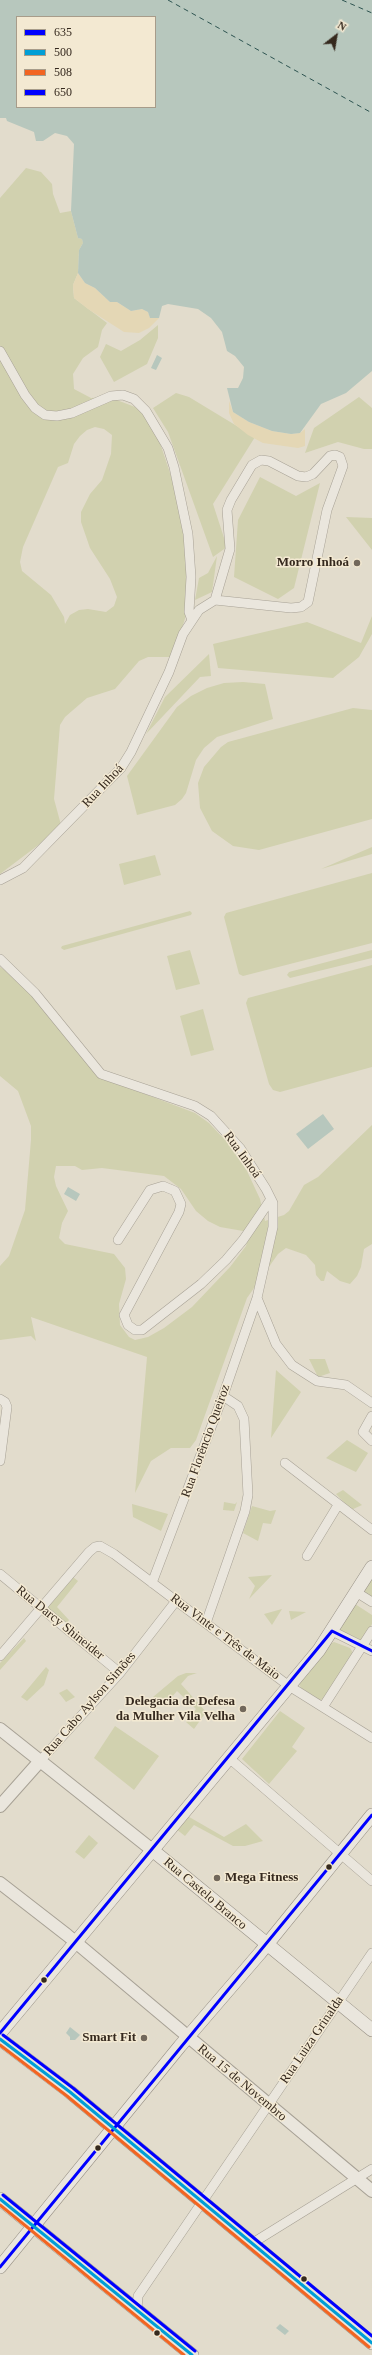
<!DOCTYPE html>
<html>
<head>
<meta charset="utf-8">
<style>
	body { margin:0 }
	#map { position:relative; width:372px; height:2355px; overflow:hidden; background:#e2dccc; font-family:"Times New Roman",serif }
	canvas { display:block }
	.legend { position:absolute; left:16px; top:16px; width:140px; height:92px; box-sizing:border-box; background:#f3e9d2; border:1px solid #a79c8a; margin:0; padding:5px 7px; list-style:none; font-size:12px; color:#35291e }
	.legend li { display:flex; align-items:center; gap:8px; height:20px }
	.legend b { width:20px; border:1px solid #a79c8a }
	.north { position:absolute; left:316px; top:16px; width:40px; height:40px; -webkit-text-stroke:3px #f3e9d2; paint-order:stroke; rotate:31deg; font-size:11px; font-weight:700; line-height:16px; text-align:center; color:#35291e }
	.north::after { content:''; display:block; margin:auto; width:14px; height:18px; background:#35291e; clip-path:polygon(50% 0,100% 100%,50% 72%,0 100%) }
</style>
</head>
<body>
<div id="map">
<canvas width="372" height="2355"></canvas>
<ul class="legend">
<li><b style="height:5px;background:#00f"></b>635</li>
<li><b style="height:5px;background:#009ed6"></b>500</li>
<li><b style="height:5px;background:#f26522"></b>508</li>
<li><b style="height:5px;background:#00f"></b>650</li>
</ul>
<div class="north">N</div>
</div>
<script>
const g = document.querySelector('canvas').getContext('2d');
g.lineJoin = 'round';
function fill(path, color) { g.fillStyle = color; g.fill(path, 'evenodd'); }
const toPath = rows => new Path2D(rows.map(r => 'M' + r).join(''));
function strokePath(path, color, width, dash) { g.strokeStyle = color; g.lineWidth = width; g.lineCap = dash ? 'butt' : 'round'; g.setLineDash(dash || []); g.stroke(path); }
function write(font, color, halo, rows, align = 'center') {
  g.font = font + ' "Times New Roman",serif'; g.lineWidth = 3; g.setLineDash([]); g.textBaseline = 'middle'; g.strokeStyle = halo; g.fillStyle = color; for (const [text, x, y, turn = 0] of rows) {
    g.save(); g.translate(x, y); g.rotate((+turn || 0) * Math.PI / 180); g.textAlign = isNaN(turn) ? turn : align; if (halo) g.strokeText(text, 0, 0); g.fillText(text, 0, 0); g.restore();
  }
}
fill(toPath([
	[26,168,41,172,52,184,53,194,60,213,71,211,78,238,82,239,83,243,79,250,78,273,73,285,74,298,107,323,102,330,98,347,83,358,73,374,74,389,91,398,109,397,135,407,140,411,156,431,179,500,187,545,187,612,173,657,148,657,139,661,115,689,87,698,65,717,60,725,54,799,61,825,41,843,0,874,0,198],
	[95,427,104,429,112,435,111,454,102,480,90,494,81,512,81,522,90,548,110,579,117,597,114,606,106,612,88,609,79,610,70,615,65,624,64,617,51,595,22,571,20,562,23,547,58,467,68,463,74,444,80,436,87,430],
	[158,325,158,338,147,364,114,382,100,357,106,344,121,351,140,340],
	[176,393,189,397,255,437,213,504,227,547,213,557,168,432,153,408],
	[359,397,372,408,372,449,364,449,338,442,305,453,314,428],
	[260,477,296,496,320,483,294,588,278,599,234,577,238,520],
	[346,517,372,518,372,550],
	[217,556,212,592,195,600,199,578,208,573],
	[372,616,372,634,359,657,333,678,218,668,213,644,307,622,361,643],
	[209,654,211,676,200,677,146,734,165,697],
	[243,682,265,684,273,719,217,737,204,748,196,760,186,793,182,799,175,805,137,815,127,776,177,707,191,696,207,688,224,683],
	[353,708,372,710,372,819,259,850,233,846,212,831,200,808,198,783,204,767,221,747,228,742],
	[372,847,372,854,321,869],
	[155,855,161,875,124,885,119,864],
	[372,873,372,943,243,976,239,974,224,917,226,913],
	[190,911,192,913,191,915,64,950,61,948,62,946],
	[190,950,200,984,176,990,167,956],
	[372,950,372,958,290,978,287,975,289,972],
	[372,965,372,1067,280,1092,273,1090,269,1084,246,1003,248,998],
	[0,967,26,984,108,1080,195,1113,209,1123,226,1141,247,1171,260,1199,265,1221,284,1215,289,1211,304,1185,318,1177,372,1125,372,1244,364,1249,361,1267,357,1276,350,1284,340,1281,327,1271,324,1281,321,1281,316,1275,315,1265,306,1255,286,1248,278,1254,247,1298,196,1440,190,1448,171,1448,151,1461,135,1493,147,1357,31,1317,36,1341,31,1336,0,1340,0,1266,9,1256,25,1210,31,1140,31,1126,18,1091,0,1076],
	[56,1166,75,1166,82,1170,102,1168,164,1176,181,1189,196,1211,208,1221,220,1227,243,1231,248,1239,246,1246,230,1267,192,1307,164,1328,148,1337,135,1340,129,1337,120,1325,119,1304,126,1279,125,1268,114,1254,65,1244,59,1238,62,1223,68,1211,56,1186,54,1177],
	[203,1009,214,1050,191,1056,180,1016],
	[309,1359,325,1359,330,1373,318,1377],
	[276,1370,301,1392,271,1438],
	[347,1440,368,1453,356,1472,326,1458],
	[343,1490,362,1505,351,1510,336,1494],
	[224,1502,235,1504,237,1502,234,1511,223,1510],
	[132,1504,168,1514,161,1531,133,1517],
	[252,1506,270,1511,276,1510,271,1524,263,1523,258,1541,243,1533],
	[272,1575,249,1599,255,1586,248,1577],
	[73,1577,78,1581,57,1607,69,1620,66,1624,47,1608],
	[372,1579,372,1598,363,1591],
	[355,1604,372,1615,372,1624,360,1643,338,1630],
	[282,1609,272,1625,264,1614],
	[289,1611,306,1612,291,1620],
	[24,1638,26,1641,0,1670,0,1663],
	[334,1642,350,1648,353,1653,324,1699,320,1700,301,1688,299,1684,330,1644],
	[46,1667,49,1670,44,1685,27,1701,21,1697],
	[186,1673,197,1673,188,1676,181,1684,206,1712,194,1729,186,1722,196,1709,177,1691,165,1705,153,1697,178,1676],
	[67,1689,75,1697,66,1702,59,1693],
	[280,1711,305,1728,292,1747,297,1751,269,1784,242,1759],
	[115,1726,159,1756,134,1790,94,1758],
	[184,1814,224,1837,246,1824,263,1841,245,1846,233,1846,194,1825,185,1836,176,1829],
	[89,1835,98,1843,84,1859,75,1852]
]), '#d1d1af');
fill(toPath([
	[78,273,85,283,95,288,110,302,117,302,131,311,142,309,148,312,150,318,159,318,149,328,139,333,124,332,88,309,74,298,73,285],
	[229,401,233,412,249,422,272,431,291,434,300,433,305,429,305,446,298,448,263,443,248,435,234,424,229,413]
]), '#e4d7b5');
fill(toPath([
	[0,0,372,0,372,371,346,393,321,404,300,433,291,434,272,431,249,422,233,412,227,388,238,388,243,378,244,367,235,356,227,351,222,332,211,318,198,309,168,304,162,306,159,318,150,318,148,312,142,309,131,311,117,302,110,302,95,288,85,283,78,273,79,250,83,243,82,239,78,238,71,211,74,144,67,136,55,133,43,141,36,141,34,132,7,121,6,118,0,118],
	[17,17,155,17,155,107,17,107],
	[157,355,162,358,156,370,151,368],
	[323,1114,334,1129,308,1149,296,1134],
	[68,1187,80,1194,76,1201,64,1194],
	[70,2027,80,2035,75,2040,70,2040,70,2037,66,2033],
	[280,2324,289,2331,285,2335,276,2328]
]), '#b7c7bd');
strokePath(toPath([
	[168,0,372,113],
	[342,0,372,13]
]), '#2e5451', 1, [5, 4]);
const minor = toPath([
	[0,351,25,395,35,408,45,415,57,416,72,413,111,396,123,395,134,399,146,411,168,448,174,467,188,534,191,577,189,612,192,620],
	[0,880,23,868,121,768,131,752,169,672,183,634,199,610,215,600,291,608,301,607,308,602,327,510,343,466,340,457,335,455,330,456,313,474,306,477,298,476,269,461,261,460,252,465,231,500,227,510,230,549,215,600],
	[0,959,35,993,101,1074,195,1106,211,1116,240,1148,266,1189,273,1203,273,1227,257,1298,223,1396,152,1583],
	[118,1240,150,1190,163,1186,175,1191,181,1204,179,1212,124,1315,128,1325,135,1330,142,1330,201,1284,226,1260,243,1240,271,1199],
	[257,1298,276,1344,292,1365,317,1381,346,1385,372,1403],
	[0,1399,5,1402,7,1407,0,1461],
	[372,1416,363,1432,372,1441],
	[285,1463,372,1530],
	[307,1556,338,1505],
	[0,1574,120,1673],
	[356,1592,372,1602],
	[206,1623,245,1511,248,1495,244,1419,238,1406,223,1396],
	[332,1631,372,1651],
	[0,1656,89,1552,95,1547,100,1546,114,1554,289,1686,372,1738],
	[323,1707,372,1631],
	[229,1758,372,1881],
	[40,1761,120,1673,176,1601],
	[251,2244,372,2169],
	[137,2309,138,2296,372,1953]
]);
const tertiary = toPath([
	[0,1729,151,1849],
	[0,1806,40,1761],
	[0,1883,67,1935,372,2191]
]);
const secondary = toPath([
	[151,1849,372,2030],
	[0,2033,319,1650,372,1567],
	[0,2039,70,2092,372,2343],
	[0,2199,192,2355],
	[0,2267,180,2046,260,1953,372,1815]
]);
strokePath(minor, '#a7a195', 10);
strokePath(tertiary, '#a7a195', 14);
strokePath(secondary, '#979085', 14);
strokePath(minor, '#eae6dd', 9);
strokePath(tertiary, '#eae6dd', 12);
strokePath(secondary, '#eae6dd', 13);
strokePath(toPath([
	[0,2033,332,1631,372,1651],
	[0,2267,372,1815]
]), '#00f', 3);
strokePath(toPath([
	[0,2039,70,2092,372,2343],
	[0,2199,192,2355]
]), '#009ed6', 3);
strokePath(toPath([
	[0,2045,67,2096,369,2347],
	[0,2205,184,2355]
]), '#f26522', 3);
strokePath(toPath([
	[3,2035,73,2088,372,2336],
	[3,2195,195,2351]
]), '#00f', 3);
for (const [x, y, r, color] of [
	[357,563,4,"#72685b"],
	[243,1709,4,"#72685b"],
	[329,1867,3.5,"#35291e"],
	[217,1878,4,"#72685b"],
	[44,1980,3.5,"#35291e"],
	[144,2038,4,"#72685b"],
	[98,2148,3.5,"#35291e"],
	[304,2279,3.5,"#35291e"],
	[157,2333,3.5,"#35291e"]
]) { const dot = new Path2D(); dot.arc(x, y, r, 0, 2 * Math.PI); g.fillStyle = color; g.fill(dot); strokePath(dot, '#f3e9d2', 1.5); }
write('bold 13px', '#35291e', '#f3e9d2', [
	["Morro Inhoá",349,563],
	["Delegacia de Defesa",235,1702],
	["da Mulher Vila Velha",235,1717],
	["Mega Fitness",225,1878,"left"],
	["Smart Fit",136,2038]
], 'right');
write('13px', '#35291e', '#f3e9d2', [
	["Rua Inhoá",103,786,-47],
	["Rua Inhoá",242,1155,54],
	["Rua Florêncio Queiroz",206,1441,-70],
	["Rua Darcy Shineider",60,1623,39],
	["Rua Vinte e Três de Maio",225,1637,37],
	["Rua Cabo Aylson Simões",90,1704,-49],
	["Rua Castelo Branco",205,1894,40],
	["Rua Luiza Grinalda",312,2040,-56],
	["Rua 15 de Novembro",242,2083,40]
]);
</script>
</body>
</html>
